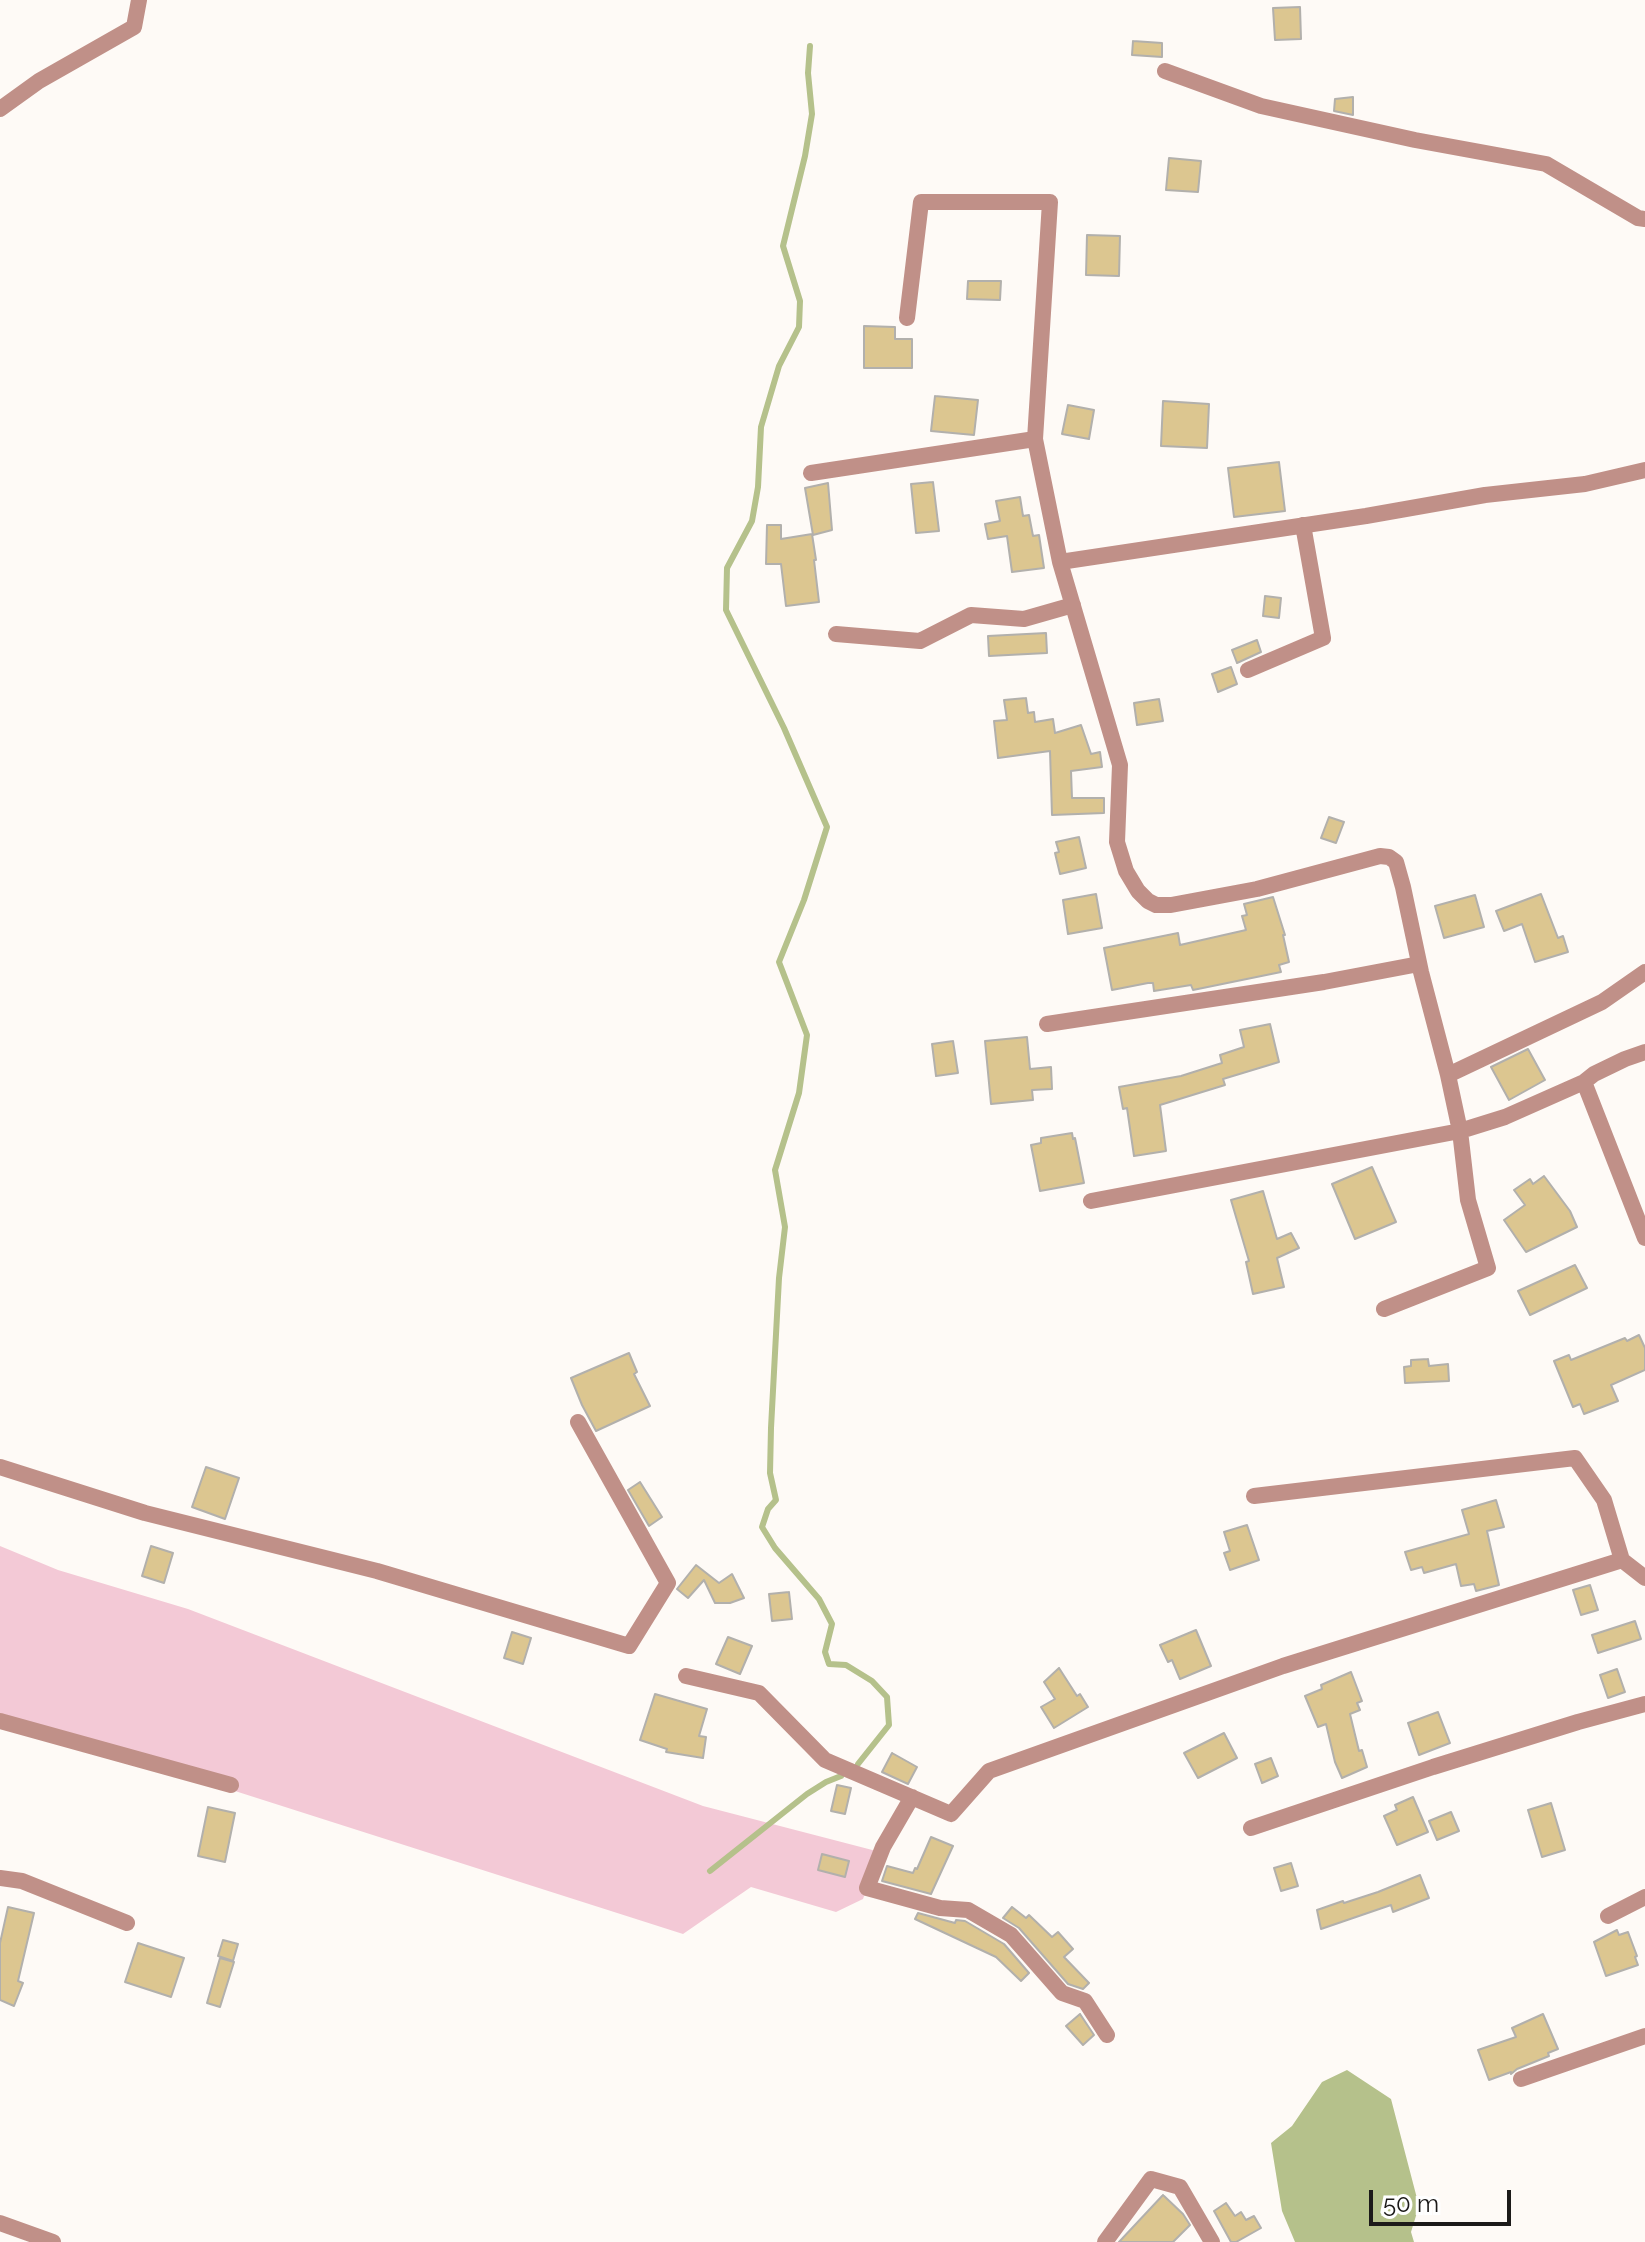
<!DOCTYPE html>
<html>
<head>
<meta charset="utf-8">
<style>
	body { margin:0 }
	#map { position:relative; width:1645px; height:2242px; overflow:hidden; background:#fefaf6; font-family:Raleway,sans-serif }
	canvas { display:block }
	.scale { position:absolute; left:1369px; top:2190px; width:142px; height:36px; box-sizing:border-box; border:4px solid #1c1a19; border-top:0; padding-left:10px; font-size:24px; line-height:28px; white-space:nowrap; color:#1c1a19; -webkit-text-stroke:6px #fff; paint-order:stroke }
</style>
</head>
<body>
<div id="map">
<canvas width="1645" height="2242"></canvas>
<div class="scale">50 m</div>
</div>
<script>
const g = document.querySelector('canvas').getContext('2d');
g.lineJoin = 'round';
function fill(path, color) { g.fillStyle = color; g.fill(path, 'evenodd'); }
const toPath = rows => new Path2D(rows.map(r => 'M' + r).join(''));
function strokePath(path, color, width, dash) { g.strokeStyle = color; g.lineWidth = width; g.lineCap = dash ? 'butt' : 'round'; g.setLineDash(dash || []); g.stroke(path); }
fill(toPath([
	[0,1546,58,1570,188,1609,703,1806,880,1852,863,1899,836,1912,751,1887,683,1934,0,1716]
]), '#f3c9d6');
fill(toPath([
	[1347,2070,1391,2099,1419,2206,1411,2232,1414,2242,1295,2242,1282,2211,1271,2143,1292,2126,1322,2082]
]), '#b5c18b');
strokePath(toPath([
	[810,46,808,73,812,114,805,156,783,246,800,301,799,327,779,366,761,427,758,487,752,521,727,568,726,610,784,728,827,827,804,900,779,962,807,1035,799,1093,775,1170,785,1227,779,1278,771,1428,770,1473,776,1500,768,1509,762,1527,775,1548,819,1599,832,1624,825,1652,829,1664,846,1665,872,1681,887,1697,889,1725,858,1764],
	[710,1871,807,1794,826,1782,841,1776]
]), '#b5c18b', 6);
const building = toPath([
	[1300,7,1301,39,1275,40,1273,8,1300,7],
	[1133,41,1162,43,1162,57,1132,55,1133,41],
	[1353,97,1353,115,1334,111,1335,99,1353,97],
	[1169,158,1201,161,1198,192,1166,190,1169,158],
	[1087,235,1120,236,1119,276,1086,275,1087,235],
	[968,281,1001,281,1000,300,967,299,968,281],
	[864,326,895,327,895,339,912,339,912,368,864,368,864,326],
	[935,396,978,400,974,435,931,431,935,396],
	[1163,401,1209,404,1207,448,1161,446,1163,401],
	[1068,405,1094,410,1089,439,1062,434,1068,405],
	[1279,462,1285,511,1234,517,1228,468,1279,462],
	[933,482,939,531,916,533,911,484,933,482],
	[828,483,832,530,813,535,805,488,828,483],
	[1020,497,1023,516,1029,515,1033,536,1039,535,1044,568,1012,572,1007,536,988,539,985,524,1000,521,996,501,1020,497],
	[767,525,781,525,781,539,812,534,816,560,814,560,819,602,786,606,781,564,766,564,767,525],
	[1265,596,1281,598,1279,618,1263,616,1265,596],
	[1046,633,1047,653,989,656,988,636,1046,633],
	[1257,640,1261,652,1237,663,1232,650,1257,640],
	[1231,667,1237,684,1218,692,1212,674,1231,667],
	[1026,698,1028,713,1034,712,1035,722,1053,719,1055,733,1081,725,1091,754,1100,752,1102,767,1071,771,1072,798,1104,798,1104,813,1052,815,1050,751,998,758,994,721,1007,720,1004,700,1026,698],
	[1159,699,1163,721,1137,725,1134,703,1159,699],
	[1329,817,1344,822,1336,843,1321,838,1329,817],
	[1079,837,1086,868,1060,874,1055,853,1059,852,1056,842,1079,837],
	[1096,894,1102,928,1068,934,1063,900,1096,894],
	[1541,894,1558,938,1563,936,1568,952,1535,962,1522,924,1504,931,1496,911,1541,894],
	[1475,895,1484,927,1444,938,1435,906,1475,895],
	[1273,897,1285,935,1283,935,1289,962,1279,965,1281,972,1193,990,1191,985,1154,991,1153,983,1148,983,1112,990,1104,948,1178,933,1180,945,1246,930,1242,916,1247,915,1244,904,1273,897],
	[1270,1024,1279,1062,1223,1079,1225,1085,1160,1105,1166,1151,1134,1156,1127,1108,1123,1109,1119,1087,1181,1076,1222,1063,1220,1055,1244,1047,1240,1030,1270,1024],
	[1027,1037,1030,1069,1051,1067,1052,1089,1032,1090,1033,1100,991,1104,985,1041,1027,1037],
	[953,1041,958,1073,936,1076,932,1044,953,1041],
	[1528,1049,1545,1080,1509,1100,1491,1067,1528,1049],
	[1072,1133,1073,1139,1075,1138,1084,1183,1040,1191,1031,1145,1041,1143,1041,1138,1072,1133],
	[1372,1167,1396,1222,1355,1239,1332,1184,1372,1167],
	[1544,1176,1570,1211,1577,1227,1526,1252,1504,1220,1525,1205,1514,1190,1530,1179,1533,1184,1544,1176],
	[1263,1191,1277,1239,1291,1233,1299,1248,1277,1258,1284,1287,1253,1294,1246,1262,1249,1261,1231,1200,1263,1191],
	[1575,1265,1587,1288,1530,1315,1518,1291,1575,1265],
	[1639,1335,1645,1348,1645,1370,1611,1385,1618,1401,1584,1414,1580,1404,1573,1407,1554,1361,1569,1355,1571,1360,1625,1338,1627,1341,1639,1335],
	[629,1353,637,1372,634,1374,650,1406,596,1431,582,1405,571,1378,629,1353],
	[1428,1359,1429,1366,1448,1364,1449,1381,1405,1383,1404,1367,1411,1366,1411,1360,1428,1359],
	[206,1467,239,1478,225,1519,192,1507,206,1467],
	[640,1482,662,1517,649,1526,628,1490,640,1482],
	[1496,1500,1504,1527,1487,1531,1499,1585,1476,1591,1474,1584,1461,1586,1456,1564,1424,1573,1422,1567,1411,1570,1405,1552,1469,1534,1462,1510,1496,1500],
	[1247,1525,1259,1560,1230,1570,1224,1553,1230,1551,1224,1532,1247,1525],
	[151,1546,173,1553,164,1583,142,1576,151,1546],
	[696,1565,719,1583,732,1574,744,1598,730,1603,715,1603,704,1580,688,1598,677,1589,696,1565],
	[1590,1585,1598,1610,1581,1615,1573,1590,1590,1585],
	[789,1592,792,1619,772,1621,769,1594,789,1592],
	[1635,1621,1641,1639,1598,1653,1592,1635,1635,1621],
	[1196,1630,1211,1666,1180,1679,1172,1660,1168,1662,1160,1645,1196,1630],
	[512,1632,531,1638,523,1664,504,1658,512,1632],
	[728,1637,752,1646,740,1674,716,1664,728,1637],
	[1059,1668,1077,1696,1080,1694,1088,1707,1054,1728,1041,1707,1055,1699,1044,1682,1059,1668],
	[1617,1669,1625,1692,1608,1698,1600,1675,1617,1669],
	[1351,1672,1362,1701,1357,1703,1360,1710,1350,1714,1359,1751,1362,1750,1367,1767,1342,1778,1335,1762,1326,1724,1318,1727,1305,1696,1322,1689,1321,1685,1351,1672],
	[655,1694,707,1709,699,1736,706,1737,703,1758,666,1752,667,1749,640,1740,655,1694],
	[1438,1712,1450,1743,1419,1755,1408,1723,1438,1712],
	[1224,1733,1237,1758,1198,1778,1184,1753,1224,1733],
	[892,1753,917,1767,908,1784,882,1772,892,1753],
	[1271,1758,1278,1776,1262,1783,1255,1764,1271,1758],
	[837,1785,851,1788,845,1814,831,1811,837,1785],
	[1413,1797,1428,1832,1397,1845,1384,1816,1397,1810,1395,1805,1413,1797],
	[1551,1803,1565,1850,1542,1857,1528,1810,1551,1803],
	[208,1807,235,1813,225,1862,198,1856,208,1807],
	[1451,1812,1459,1831,1437,1840,1429,1821,1451,1812],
	[931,1837,953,1846,931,1894,882,1881,887,1866,913,1873,915,1868,917,1869,931,1837],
	[822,1854,849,1861,845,1877,818,1870,822,1854],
	[1291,1863,1298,1886,1281,1891,1274,1868,1291,1863],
	[1420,1875,1429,1898,1393,1912,1391,1905,1321,1929,1317,1910,1343,1901,1344,1903,1378,1892,1420,1875],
	[8,1907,34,1913,18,1981,23,1983,14,2006,0,2000,0,1943,8,1907],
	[1012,1907,1026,1918,1029,1915,1052,1937,1058,1932,1073,1949,1064,1957,1089,1983,1083,1989,1068,1984,1019,1928,1003,1918,1012,1907],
	[918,1913,955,1923,956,1920,965,1921,1004,1944,1029,1973,1021,1981,996,1957,915,1919,918,1913],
	[1617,1930,1619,1935,1628,1932,1637,1956,1635,1957,1638,1965,1606,1976,1594,1942,1617,1930],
	[223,1940,238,1944,233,1961,218,1956,223,1940],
	[138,1943,184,1958,171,1997,125,1982,138,1943],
	[220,1958,234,1962,220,2007,207,2003,220,1958],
	[1080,2014,1094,2035,1083,2045,1066,2026,1080,2014],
	[1543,2014,1558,2049,1548,2053,1549,2056,1517,2069,1511,2074,1511,2072,1489,2080,1478,2050,1516,2037,1512,2028,1543,2014],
	[1163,2195,1183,2214,1190,2225,1173,2242,1119,2242,1163,2195],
	[1226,2203,1235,2216,1241,2212,1246,2220,1254,2216,1261,2228,1236,2242,1231,2242,1214,2211,1226,2203]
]);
fill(building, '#dcc690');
strokePath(building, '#b2b0ac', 2);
strokePath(toPath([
	[1165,71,1261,106,1415,140,1546,164,1638,218,1645,219],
	[0,109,39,81,134,27,139,0],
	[907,318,921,202,1050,202,1035,439,1060,562,1120,765,1117,842,1126,871,1138,891,1148,901,1156,905,1171,905,1257,889,1380,856,1389,857,1396,862,1403,887,1421,972,1448,1075,1460,1131,1468,1200,1488,1268,1384,1309],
	[811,473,1035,439],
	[1060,562,1366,516,1485,495,1585,484,1645,470],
	[836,634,920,641,971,615,1024,619,1073,605],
	[1248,670,1323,638,1303,525],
	[1047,1024,1324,982,1419,964],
	[1645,1052,1625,1059,1594,1074,1584,1082,1645,1238],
	[1448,1075,1602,1002,1645,972],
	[1091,1201,1460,1131,1505,1117,1584,1082],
	[0,1467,145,1513,377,1571,629,1646,668,1583,578,1422],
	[1254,1496,1575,1458,1604,1500,1622,1560,1645,1578],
	[686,1676,759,1693,825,1760,951,1814,989,1771,1283,1666,1622,1560],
	[0,1721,231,1785],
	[912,1797,883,1847,867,1888,940,1908,968,1910,1011,1935,1062,1993,1085,2001,1107,2035],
	[1251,1828,1433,1767,1578,1722,1645,1704],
	[0,1878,22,1881,127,1923],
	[1608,1916,1645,1897],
	[1521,2079,1645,2036],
	[0,2223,53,2242],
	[1105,2242,1151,2179,1180,2187,1212,2242]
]), '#c09088', 16);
</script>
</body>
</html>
